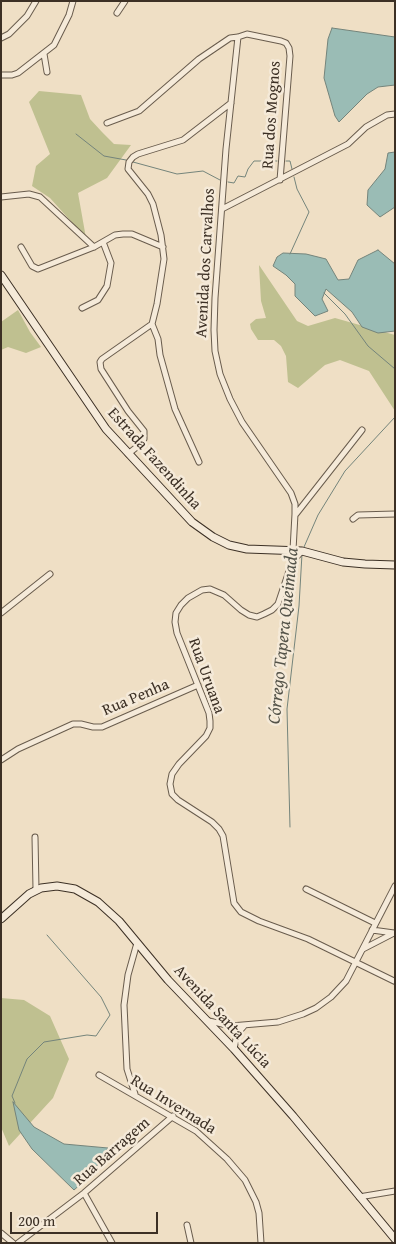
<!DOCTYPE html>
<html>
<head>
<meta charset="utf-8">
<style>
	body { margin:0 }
	#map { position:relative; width:396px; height:1244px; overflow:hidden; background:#efdfc5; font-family:"Gentium Book Plus",serif }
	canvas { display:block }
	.frame { position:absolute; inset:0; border:2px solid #3c3025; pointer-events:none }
	.scale { position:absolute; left:10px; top:1212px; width:148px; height:22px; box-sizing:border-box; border:2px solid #3c3025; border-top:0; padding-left:6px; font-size:15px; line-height:18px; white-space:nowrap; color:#3c3025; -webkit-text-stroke:4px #f5ead9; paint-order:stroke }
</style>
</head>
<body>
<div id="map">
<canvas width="396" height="1244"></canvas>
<div class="frame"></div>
<div class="scale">200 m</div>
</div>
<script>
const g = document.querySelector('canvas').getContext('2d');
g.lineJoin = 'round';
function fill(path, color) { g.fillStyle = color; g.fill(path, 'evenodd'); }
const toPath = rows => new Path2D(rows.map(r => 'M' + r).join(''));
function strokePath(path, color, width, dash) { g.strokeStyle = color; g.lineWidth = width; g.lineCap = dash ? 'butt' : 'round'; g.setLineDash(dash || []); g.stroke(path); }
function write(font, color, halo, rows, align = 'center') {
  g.font = font + ' "Gentium Book Plus",serif'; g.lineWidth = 5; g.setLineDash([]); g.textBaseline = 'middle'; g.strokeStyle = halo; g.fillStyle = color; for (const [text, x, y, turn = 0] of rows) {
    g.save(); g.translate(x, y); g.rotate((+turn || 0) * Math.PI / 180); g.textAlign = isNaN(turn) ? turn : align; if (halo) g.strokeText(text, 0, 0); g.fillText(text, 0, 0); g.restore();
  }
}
fill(toPath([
	[39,91,81,95,90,119,102,132,114,144,131,145,107,178,78,193,86,238,50,198,32,186,36,166,50,154,29,102],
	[259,265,297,321,308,326,335,318,395,335,395,411,369,371,340,360,325,365,298,388,288,382,286,356,281,346,274,340,258,340,251,329,250,324,256,319,266,318,261,301],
	[18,310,30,332,41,347,26,353,8,347,1,350,1,322],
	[1,998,24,1000,50,1016,69,1059,53,1098,9,1146,1,1127]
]), '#bfc090');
const water = toPath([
	[332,28,395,37,395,85,378,87,367,94,339,122,335,116,324,78,328,39,332,28],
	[395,152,395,207,380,217,367,205,368,190,385,169,388,153,395,152],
	[378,250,395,264,395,331,378,333,362,327,352,312,326,289,322,299,328,311,315,316,295,296,295,284,286,275,273,266,277,257,283,253,306,254,326,259,338,280,349,279,358,260,378,250],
	[13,1102,34,1127,64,1144,108,1148,91,1175,74,1190,32,1149,19,1130,13,1102]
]);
fill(water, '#9abcb5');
strokePath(water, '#74847b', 1);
strokePath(toPath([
	[76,134,104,156,126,160],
	[286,161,290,161,292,169],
	[133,162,177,174,203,171,220,180],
	[228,182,234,183,238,176,245,177,248,169,254,161,277,161],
	[290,254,309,212,297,189,294,177],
	[324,293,345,314,368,346,395,369],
	[304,547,318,515,345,471,395,417],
	[290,827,287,709,299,606,302,554],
	[15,1103,12,1096,27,1059,44,1042,87,1035,96,1036,110,1015,101,997,47,935]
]), '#74847b', 1);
const street = toPath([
	[117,13,125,1],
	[238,37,226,149,215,298,214,330,215,351,220,374,230,399,242,422,291,493,295,504,295,514,293,550],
	[1,38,9,34,27,16,36,1],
	[44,54,47,72],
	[1,75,12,75,18,73,54,45,69,15,73,1],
	[107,123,139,111,199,59,230,38,238,37,247,34,281,41,286,43,289,48,290,56,280,180],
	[1,197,29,194,40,197,94,247],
	[222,209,348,144,366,127,387,115,395,114],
	[21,247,32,266,38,269,94,247,115,235,123,234,132,234,163,247],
	[82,308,98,300,107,286,111,263,103,242],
	[152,324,157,304,164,259,161,235,153,204,148,194,128,169,129,162,133,157,138,154,183,140,231,103],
	[152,324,158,339,160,355,175,409,199,462],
	[128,454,138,446,144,439,144,431,128,411,101,369,100,362,102,359,152,324],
	[296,514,362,430],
	[353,519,358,515,395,514],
	[302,551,292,562,278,604,272,610,264,614,257,617,249,615,241,610,224,595,210,589,202,590,188,598,181,605,176,613,175,622,177,633,209,713,210,721,210,728,206,736,179,764,172,774,170,784,172,794,178,800,212,822,219,829,223,836,234,903,241,912,259,921,308,939,394,981],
	[1,613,50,574],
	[1,760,18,749,73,724,81,724,93,727,102,727,198,685],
	[35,837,36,889],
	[306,889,375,923],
	[372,930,394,933],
	[363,949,394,933],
	[209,1021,231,1026,278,1022,303,1014,316,1008,331,997,346,981,395,886],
	[234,1049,237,1034,244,1026],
	[99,1075,196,1131,227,1159,245,1180,256,1202,259,1213,261,1243],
	[135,1094,127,1069,124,1005,128,975,137,943],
	[84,1193,112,1243],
	[359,1197,395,1191],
	[187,1225,191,1243],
	[1,1233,13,1243],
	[18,1243,84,1193,173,1116]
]);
const secondary = toPath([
	[1,275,106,429,192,522,213,537,229,545,247,549,302,551,343,562,365,564,395,565],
	[1,919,29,894,41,888,57,886,75,889,98,902,119,921,168,980,234,1049,293,1116,395,1239]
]);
strokePath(street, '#695c4d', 7);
strokePath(secondary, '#3c3025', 9);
strokePath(street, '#f5ead9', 5);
strokePath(secondary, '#f5ead9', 7);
write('16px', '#3c3025', '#f5ead9', [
	["Rua dos Mognos",272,115,-86],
	["Avenida dos Carvalhos",206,263,-87],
	["Estrada Fazendinha",154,459,48],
	["Rua Uruana",206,676,70],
	["Rua Penha",136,698,-23],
	["Avenida Santa Lúcia",222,1017,47],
	["Rua Invernada",173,1105,32],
	["Rua Barragem",112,1152,-41]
]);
write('italic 18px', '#545349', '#f5ead9', [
	["Córrego Tapera Queimada",284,636,-84]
]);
</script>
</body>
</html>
